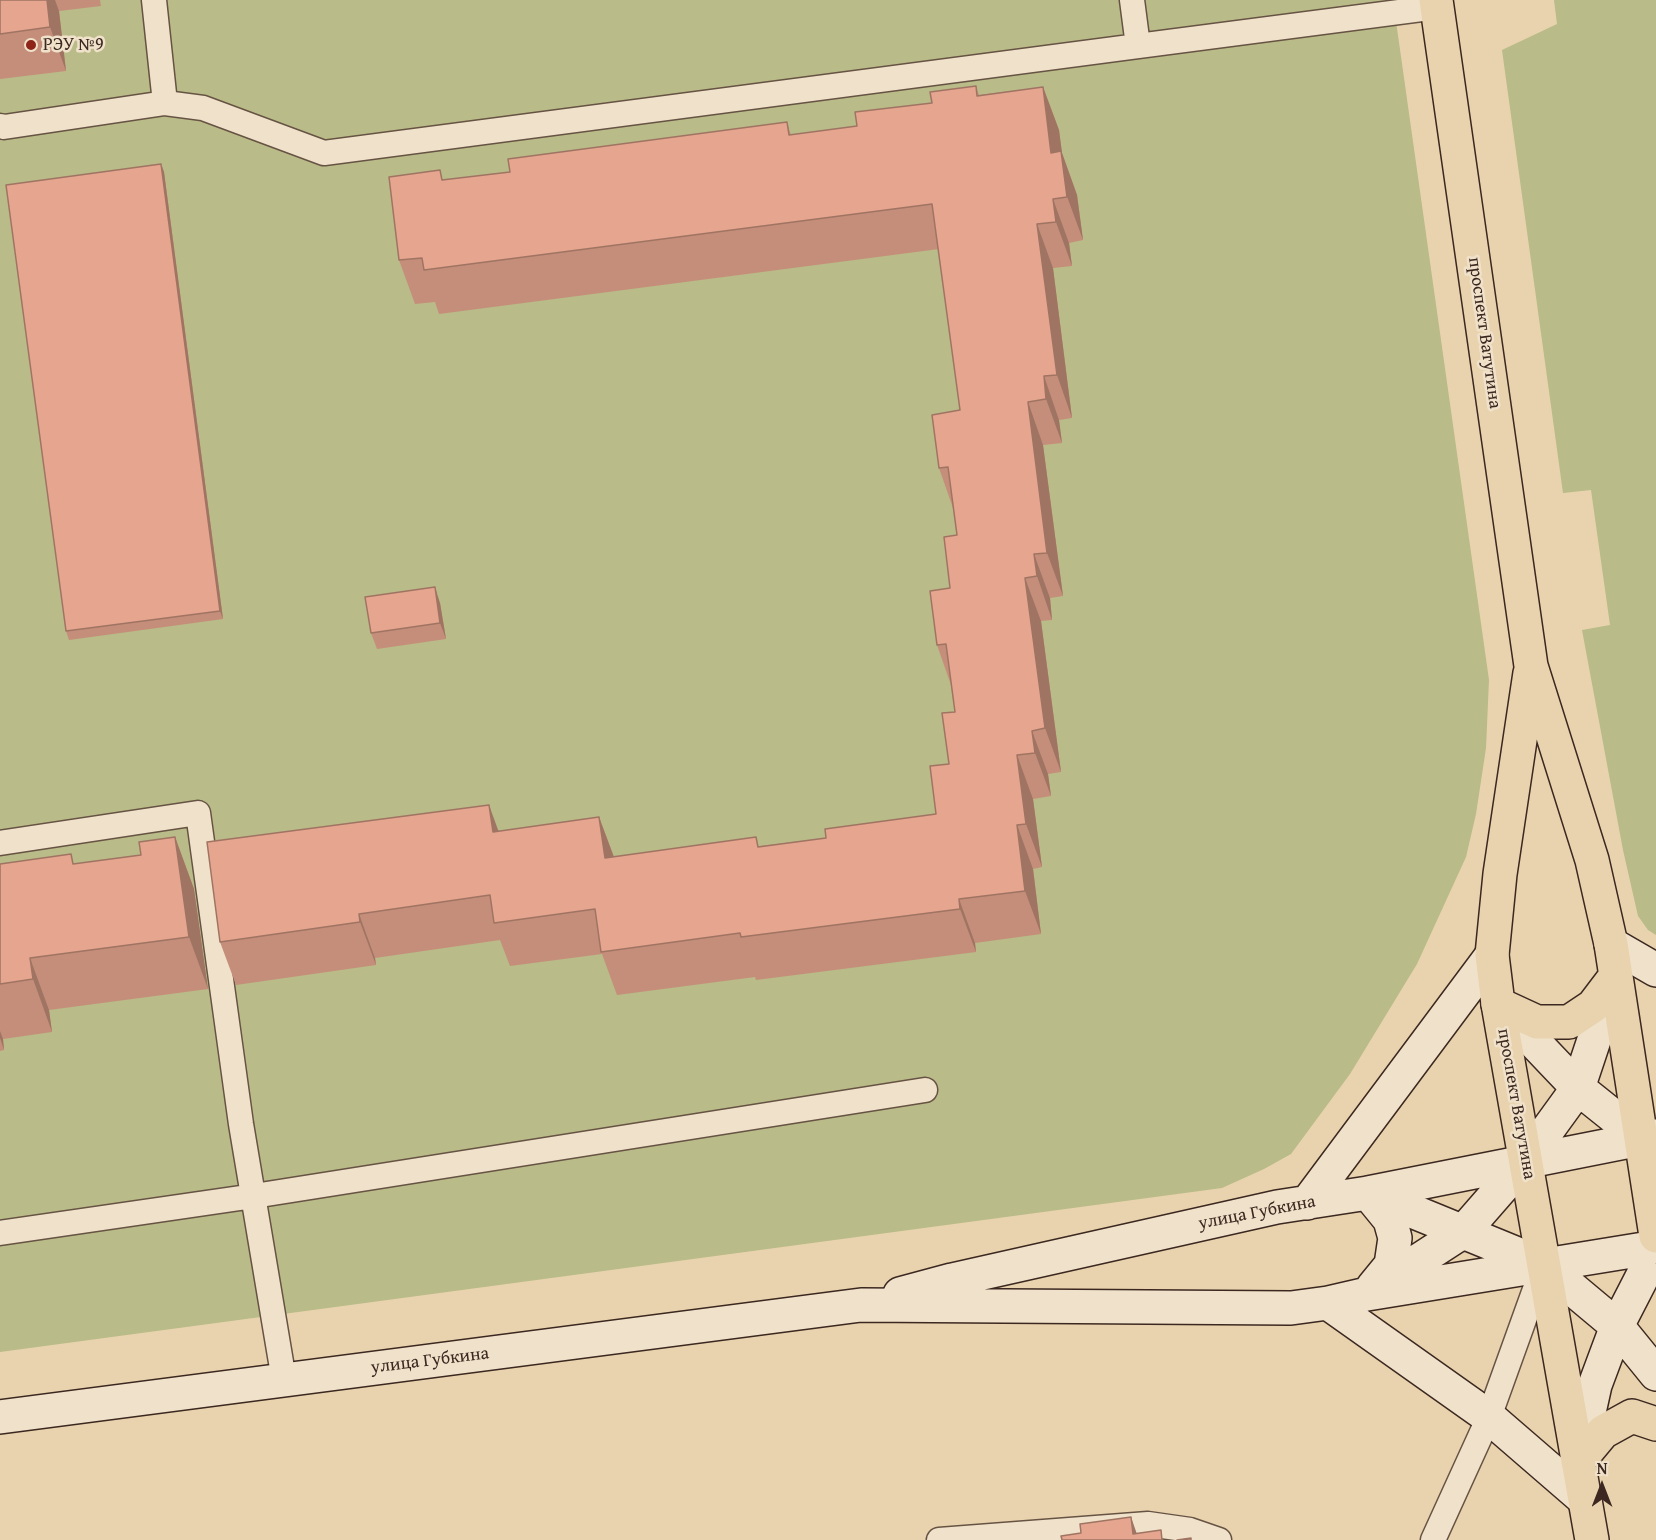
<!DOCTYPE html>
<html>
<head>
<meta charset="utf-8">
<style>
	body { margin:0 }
	#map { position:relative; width:1656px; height:1540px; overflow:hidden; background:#e8d3ae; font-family:"Gentium Book Plus",serif }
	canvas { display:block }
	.north { position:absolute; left:1572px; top:1456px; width:60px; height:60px; -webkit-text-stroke:4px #f0e2ca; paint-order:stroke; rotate:0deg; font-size:16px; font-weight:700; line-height:24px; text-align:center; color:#3c2820 }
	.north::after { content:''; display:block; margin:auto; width:21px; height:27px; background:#3c2820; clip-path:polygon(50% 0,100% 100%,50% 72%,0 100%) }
</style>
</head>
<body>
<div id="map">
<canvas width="1656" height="1540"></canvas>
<div class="north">N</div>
</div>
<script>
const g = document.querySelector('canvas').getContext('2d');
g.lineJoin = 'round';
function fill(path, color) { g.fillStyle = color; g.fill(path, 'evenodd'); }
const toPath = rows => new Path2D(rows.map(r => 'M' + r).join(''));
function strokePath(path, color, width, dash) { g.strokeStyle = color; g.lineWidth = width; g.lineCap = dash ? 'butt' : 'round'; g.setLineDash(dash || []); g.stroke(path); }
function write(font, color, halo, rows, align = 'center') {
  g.font = font + ' "Gentium Book Plus",serif'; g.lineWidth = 5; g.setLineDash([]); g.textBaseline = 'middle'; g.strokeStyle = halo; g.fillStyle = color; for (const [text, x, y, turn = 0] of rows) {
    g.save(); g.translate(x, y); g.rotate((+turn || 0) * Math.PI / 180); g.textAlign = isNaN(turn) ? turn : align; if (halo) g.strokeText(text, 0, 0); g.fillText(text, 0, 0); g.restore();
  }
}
fill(toPath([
	[0,0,1393,0,1489,680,1486,748,1476,814,1466,857,1417,964,1350,1074,1291,1154,1264,1169,1222,1188,0,1352],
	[1554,0,1656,0,1656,935,1648,930,1638,916,1623,850,1582,630,1610,625,1591,490,1563,493,1502,50,1557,24]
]), '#b9bb88');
const service = toPath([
	[154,0,165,103],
	[1138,46,1437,7],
	[0,126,4,127,165,103,203,108,324,153,1138,46,1132,0],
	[0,843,198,813,241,1124,284,1380],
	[0,1233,254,1196,925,1090],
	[939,1540,1148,1524,1190,1530,1219,1540],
	[1433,1540,1489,1417,1543,1267]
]);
const secondary = toPath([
	[1611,944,1656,970],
	[1498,1004,1578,1088,1653,1148],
	[1368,1193,1544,1265,1617,1326,1656,1374],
	[1368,1193,1390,1220,1395,1238,1391,1265,1373,1287],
	[1307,1203,1492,955],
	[1379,1286,1464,1231,1525,1161,1578,1088,1615,977],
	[900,1294,952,1280,1277,1207,1368,1193,1656,1136],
	[1328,1303,1489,1417,1585,1500],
	[0,1417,861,1305,1291,1308,1328,1303,1367,1294,1656,1247],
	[1578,1462,1595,1385,1617,1326,1656,1250]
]);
const primary = toPath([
	[1436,0,1531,666,1592,860,1611,944,1656,1236],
	[1530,673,1500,874,1492,955,1498,1004,1592,1540],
	[1498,1004,1537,1022,1569,1022,1593,1006,1615,977],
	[1578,1462,1603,1432,1632,1416,1656,1424]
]);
strokePath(service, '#675344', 27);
strokePath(secondary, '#3c2820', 36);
strokePath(primary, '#3c2820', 36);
strokePath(service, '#f0e2ca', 24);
strokePath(secondary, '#f0e2ca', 33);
strokePath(primary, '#e8d3ae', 33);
fill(toPath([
	[0,0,100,0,101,6,59,11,66,71,0,79],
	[976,86,979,95,1043,87,1059,130,1062,153,1077,195,1083,240,1069,243,1072,266,1053,268,1072,418,1059,420,1062,443,1043,445,1063,596,1050,598,1052,620,1041,621,1061,772,1048,774,1051,796,1033,799,1042,867,1033,869,1041,934,975,943,976,952,756,980,755,977,617,995,602,954,510,966,500,940,375,958,376,965,236,985,220,942,499,831,599,817,614,857,760,846,826,838,936,814,949,764,955,712,951,685,937,645,950,588,957,535,953,508,939,468,960,410,939,249,439,314,435,302,415,304,399,260,444,180,510,172,787,122,791,135,857,126,932,103],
	[161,164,164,172,223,619,69,640,66,631],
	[440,603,446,639,377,649,371,633],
	[175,837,194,889,208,989,49,1010,52,1032,3,1039,4,1050,0,1051,0,864,75,864,141,855]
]), '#c58e7a');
fill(toPath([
	[47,0,55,0,59,11,66,71,50,27],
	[1043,87,1059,130,1062,153,1077,195,1083,240,1051,153],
	[161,164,164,172,223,619,220,611],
	[1053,199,1069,243,1072,266,1056,222],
	[1037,224,1053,268,1072,418,1057,375],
	[1044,376,1059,420,1062,443,1046,399],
	[1028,402,1043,445,1063,596,1047,553],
	[1034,554,1050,598,1052,620,1037,576],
	[1025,578,1041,621,1061,772,1045,728],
	[435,587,440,603,446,639,440,623],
	[1032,731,1048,774,1051,796,1035,753],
	[1017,755,1033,799,1042,867,1026,824],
	[489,805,505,849,493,832],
	[599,817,615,860,605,858],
	[1017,825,1033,869,1041,934,1025,891],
	[175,837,194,889,208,989,189,937],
	[959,899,975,943,976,952,960,909],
	[359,914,375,958,376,965,360,922],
	[30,958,49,1010,52,1032,33,979],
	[0,1031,3,1039,4,1050,0,1038],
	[1131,1517,1139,1540,1133,1534]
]), '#a07463');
const building = toPath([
	[0,0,47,0,50,27,0,34,0,0],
	[976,86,977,96,1043,87,1051,153,1061,151,1067,197,1053,199,1056,222,1037,224,1057,375,1044,376,1046,399,1028,402,1047,553,1034,554,1037,576,1025,578,1045,728,1032,731,1035,753,1017,755,1026,824,1017,825,1025,891,959,899,960,909,741,937,740,933,601,952,595,909,494,923,490,895,359,914,360,922,220,942,207,842,489,805,493,832,599,817,605,858,756,837,758,847,826,838,825,829,936,814,930,766,949,764,942,713,955,712,946,644,937,645,930,591,950,588,944,537,957,535,948,467,939,468,932,415,960,410,932,204,424,270,422,258,399,260,389,177,440,170,442,180,510,172,508,159,787,122,789,135,857,126,855,112,932,103,930,92,976,86],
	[161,164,220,611,66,631,6,185,161,164],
	[435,587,440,623,371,633,365,597,435,587],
	[175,837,189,937,30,958,33,979,0,984,0,864,71,854,73,864,141,855,139,842,175,837],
	[1131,1517,1133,1534,1161,1530,1162,1540,1062,1540,1061,1536,1081,1533,1080,1524,1131,1517],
	[1191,1538,1191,1540,1177,1540,1191,1538]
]);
fill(building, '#e5a58e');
strokePath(building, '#a07463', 1.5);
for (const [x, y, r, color] of [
	[31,45,6,"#8f2418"]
]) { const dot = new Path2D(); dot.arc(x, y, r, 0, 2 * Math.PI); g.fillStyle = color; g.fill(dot); strokePath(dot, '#f0e2ca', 2); }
write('18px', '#3c2820', '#f0e2ca', [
	["РЭУ №9",43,45]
], 'left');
write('18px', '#3c2820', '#f0e2ca', [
	["проспект Ватутина",1484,333,82],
	["проспект Ватутина",1516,1104,80],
	["улица Губкина",1257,1213,-11],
	["улица Губкина",430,1361,-7]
]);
</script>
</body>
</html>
